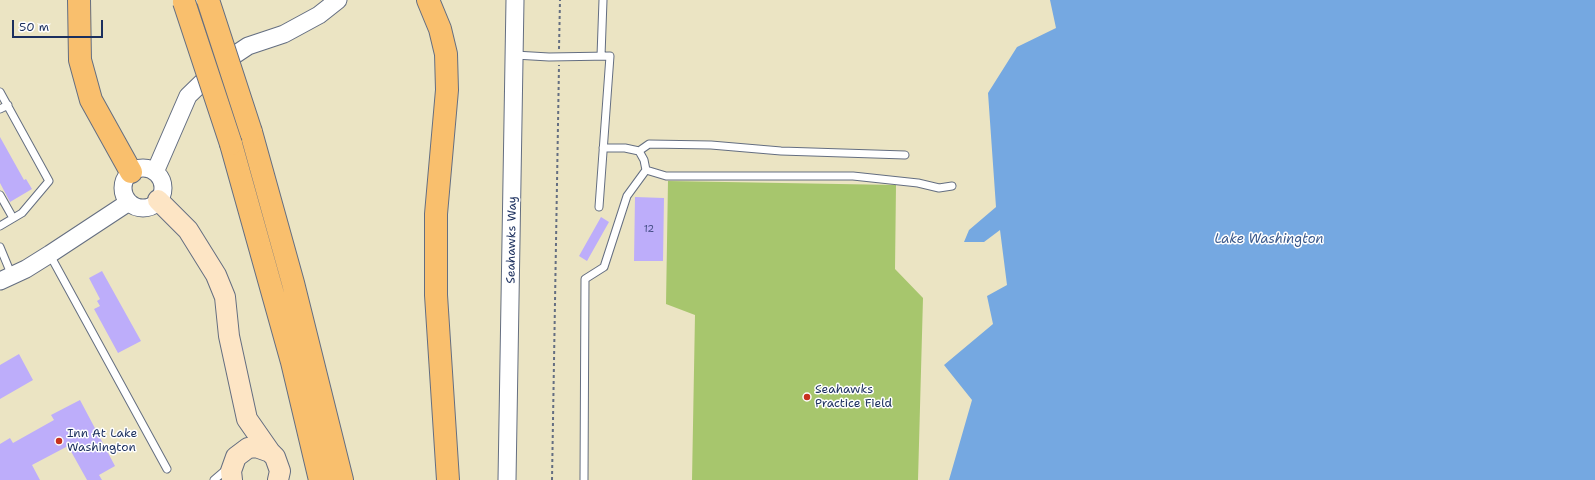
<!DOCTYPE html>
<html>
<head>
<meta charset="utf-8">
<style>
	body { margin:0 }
	#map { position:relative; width:1595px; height:480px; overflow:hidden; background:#ebe4c3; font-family:"Shantell Sans",sans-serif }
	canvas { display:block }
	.scale { position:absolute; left:12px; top:20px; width:91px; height:18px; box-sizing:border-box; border:2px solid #1b2f5e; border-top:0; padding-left:5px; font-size:12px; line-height:14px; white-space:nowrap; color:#1b2f5e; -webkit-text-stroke:3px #fff; paint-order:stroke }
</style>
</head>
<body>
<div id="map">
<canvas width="1595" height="480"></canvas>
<div class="scale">50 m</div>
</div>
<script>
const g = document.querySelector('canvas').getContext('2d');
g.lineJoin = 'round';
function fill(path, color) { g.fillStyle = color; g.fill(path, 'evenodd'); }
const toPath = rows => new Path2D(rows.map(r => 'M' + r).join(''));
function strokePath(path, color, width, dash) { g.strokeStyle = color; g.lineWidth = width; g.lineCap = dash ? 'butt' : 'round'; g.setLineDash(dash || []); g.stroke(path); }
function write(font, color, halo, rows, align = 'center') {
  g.font = font + ' "Shantell Sans",sans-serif'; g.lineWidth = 3; g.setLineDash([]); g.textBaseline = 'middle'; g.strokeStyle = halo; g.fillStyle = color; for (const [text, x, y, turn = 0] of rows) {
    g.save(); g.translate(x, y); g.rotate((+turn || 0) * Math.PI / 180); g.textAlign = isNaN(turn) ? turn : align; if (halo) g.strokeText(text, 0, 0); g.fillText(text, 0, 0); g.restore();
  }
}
fill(toPath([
	[668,181,896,185,895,269,923,298,918,480,692,480,695,315,666,304]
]), '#a7c66d');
fill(toPath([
	[1050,0,1595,0,1595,480,949,480,972,400,944,365,993,324,987,296,1007,285,1000,230,984,242,964,242,969,230,996,207,988,93,1017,47,1056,28]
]), '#75a8e1');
fill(toPath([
	[0,137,24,180,26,179,32,189,10,202,0,183],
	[635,197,664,198,663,261,634,261],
	[601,217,609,222,587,261,579,256],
	[102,271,141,341,118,353,94,309,100,306,97,301,100,299,89,278],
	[19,354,33,380,0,399,0,365],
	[80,400,115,466,99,475,102,480,87,480,68,446,32,465,40,480,0,480,0,444,10,438,13,443,54,420,51,415]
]), '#bdadfa');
const service = toPath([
	[515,55,549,57,610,56,599,207],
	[601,56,603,0],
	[0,92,49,181,22,213,0,226],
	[0,109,8,105],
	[639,151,649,144,711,145,781,151,905,155],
	[646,170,666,176,853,176,918,183,939,188,952,186],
	[0,195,13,218],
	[0,247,12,276],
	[50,255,167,469],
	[214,480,228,468],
	[584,480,585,279,604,267,627,196,646,170,644,160,639,151,625,148,603,148]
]);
const tertiary = toPath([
	'123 188a20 20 0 1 1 40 0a20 20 0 1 1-40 0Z',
	[155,172,188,96,221,64,248,46,284,34,319,15,338,0],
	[0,281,26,269,50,254,129,202],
	[507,480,515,0]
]);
const secondary = toPath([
	[158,200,188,230,216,275,225,297,229,336,247,419,270,452],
	[232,480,231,471,236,457,248,448,256,447,270,452,275,457,280,471,278,480]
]);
const motorway = toPath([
	[79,0,80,60,91,100,131,172],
	[428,0,440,29,446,54,447,90,436,214,436,295,448,480],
	[251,132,293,283,342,480],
	[231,144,292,362,320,480]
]);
strokePath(service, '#646e81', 9);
strokePath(tertiary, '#646e81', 19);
strokePath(secondary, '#646e81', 22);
strokePath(motorway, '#646e81', 24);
strokePath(toPath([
	[559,49,560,0],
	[552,480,559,65]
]), '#646e81', 2, [3, 3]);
strokePath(service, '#fff', 7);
strokePath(tertiary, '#fff', 17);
strokePath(secondary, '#fde5c5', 20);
strokePath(motorway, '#f9bf6d', 22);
const motorwayBridge = toPath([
	[208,0,251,132],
	[184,2,231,144]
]);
strokePath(motorwayBridge, '#646e81', 24, []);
strokePath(motorwayBridge, '#f9bf6d', 22);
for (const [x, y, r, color] of [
	[807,397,4,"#c8321e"],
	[59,441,4,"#c8321e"]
]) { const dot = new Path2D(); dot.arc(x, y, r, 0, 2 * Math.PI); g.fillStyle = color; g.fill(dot); strokePath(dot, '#fff', 1.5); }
write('10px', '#444e85', null, [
	["12",649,229]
]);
write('12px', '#1b2f5e', '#fff', [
	["Seahawks Way",512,240,-89]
]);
write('12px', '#1b2f5e', '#fff', [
	["Seahawks",815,390],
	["Practice Field",815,404],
	["Inn At Lake",67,434],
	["Washington",67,448]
], 'left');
write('italic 13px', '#3a598c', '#fff', [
	["Lake Washington",1269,240]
]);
</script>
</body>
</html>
